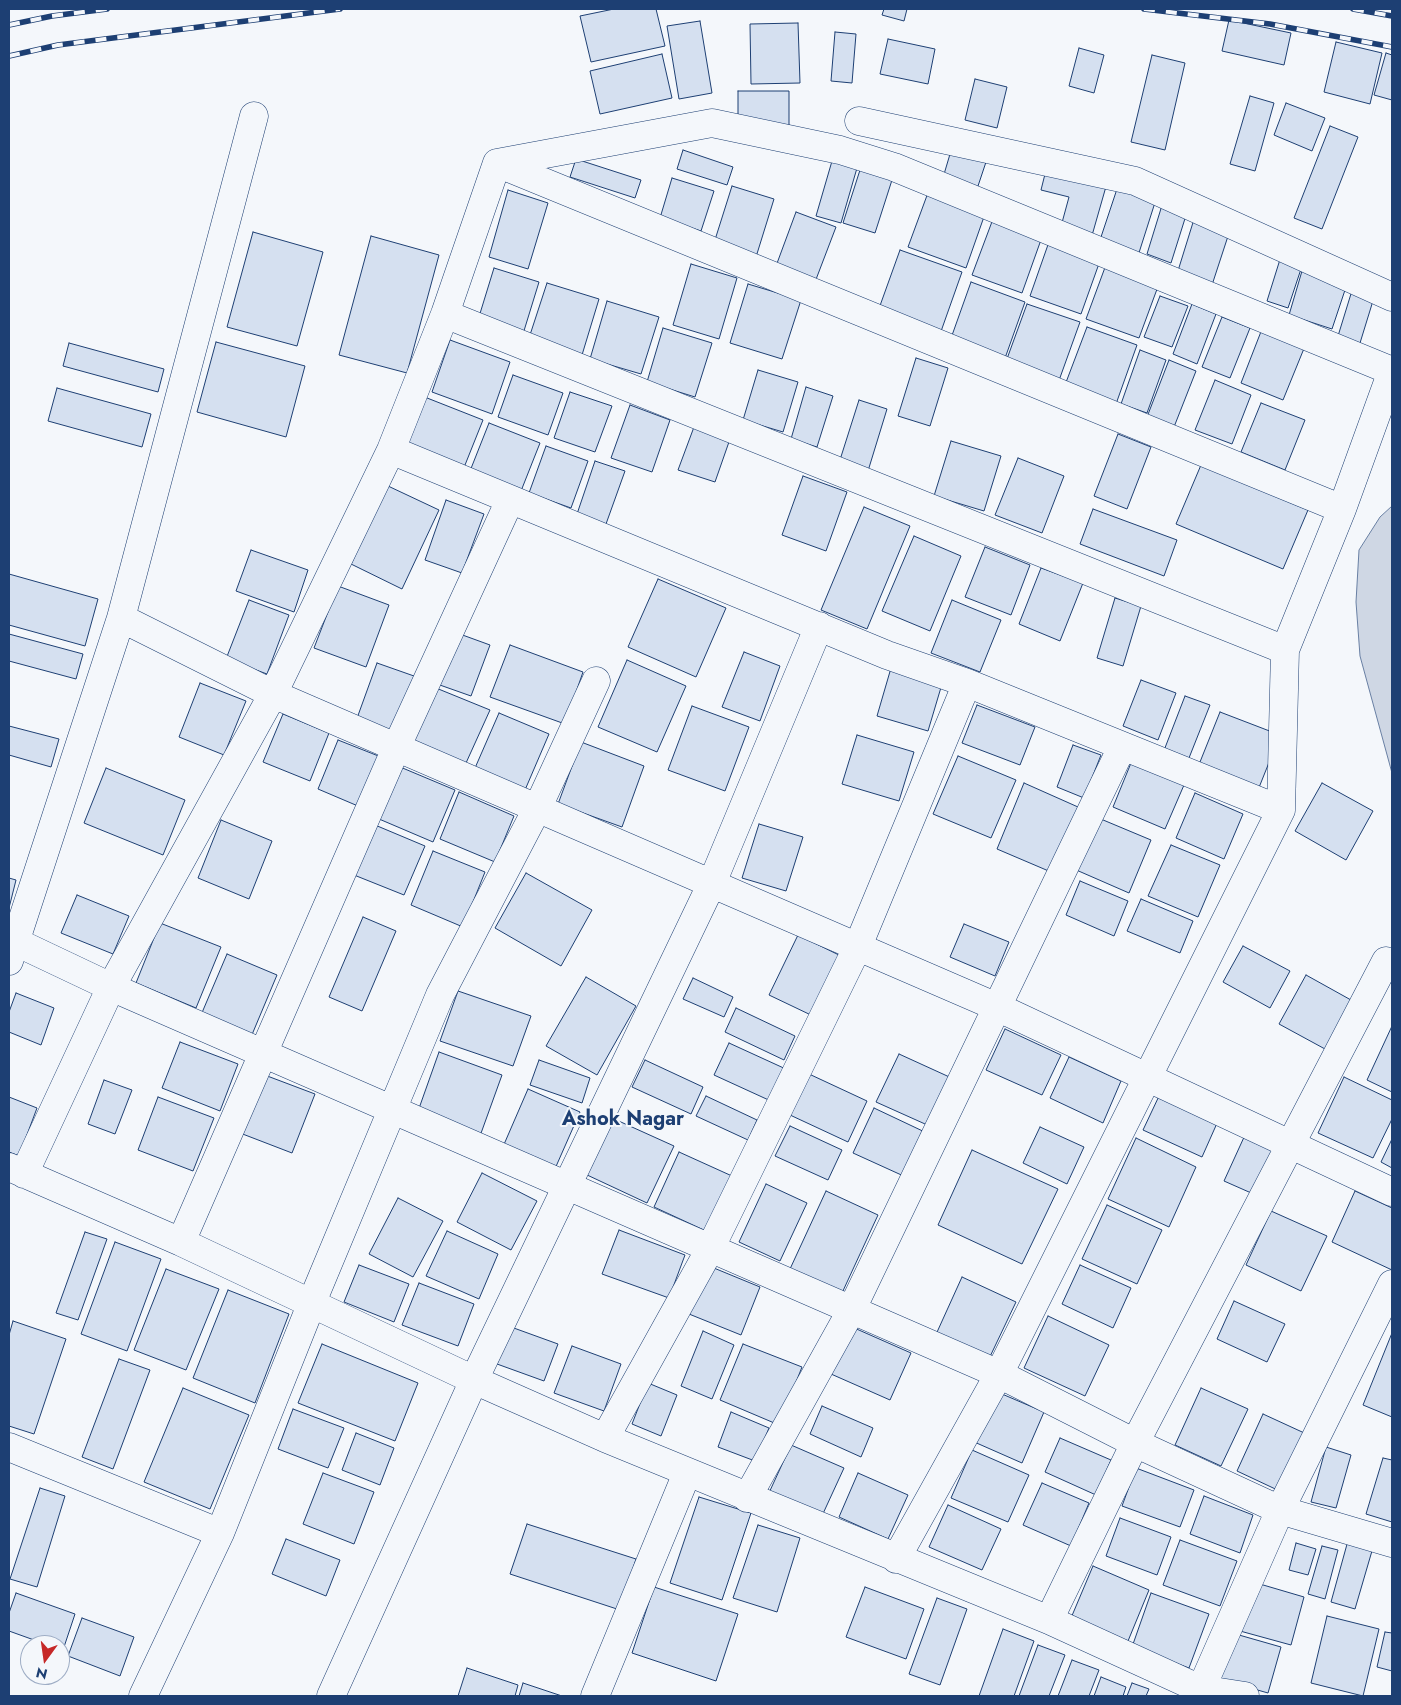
<!DOCTYPE html>
<html>
<head>
<meta charset="utf-8">
<style>
	body { margin:0 }
	#map { position:relative; width:1401px; height:1705px; overflow:hidden; background:#f4f7fb; font-family:Jost,sans-serif }
	canvas { display:block }
	.frame { position:absolute; inset:0; border:10px solid #1d3f73; pointer-events:none }
	.north { position:absolute; left:20px; top:1635px; width:50px; height:50px; box-sizing:border-box; background:#f4f7fb; border:1px solid #9eadc5; border-radius:50%; rotate:194deg; font-size:14px; font-weight:700; line-height:20px; text-align:center; color:#1d3f73 }
	.north::after { content:''; display:block; margin:auto; width:18px; height:22px; background:#c62828; clip-path:polygon(50% 0,100% 100%,50% 72%,0 100%) }
</style>
</head>
<body>
<div id="map">
<canvas width="1401" height="1705"></canvas>
<div class="frame"></div>
<div class="north">N</div>
</div>
<script>
const g = document.querySelector('canvas').getContext('2d');
g.lineJoin = 'round';
function fill(path, color) { g.fillStyle = color; g.fill(path, 'evenodd'); }
const toPath = rows => new Path2D(rows.map(r => 'M' + r).join(''));
function strokePath(path, color, width, dash) { g.strokeStyle = color; g.lineWidth = width; g.lineCap = dash ? 'butt' : 'round'; g.setLineDash(dash || []); g.stroke(path); }
function write(font, color, halo, rows, align = 'center') {
  g.font = font + ' Jost,sans-serif'; g.lineWidth = 4; g.setLineDash([]); g.textBaseline = 'middle'; g.strokeStyle = halo; g.fillStyle = color; for (const [text, x, y, turn = 0] of rows) {
    g.save(); g.translate(x, y); g.rotate((+turn || 0) * Math.PI / 180); g.textAlign = isNaN(turn) ? turn : align; if (halo) g.strokeText(text, 0, 0); g.fillText(text, 0, 0); g.restore();
  }
}
const water = toPath([
	[1392,506,1392,773,1360,656,1356,602,1359,550,1380,517,1392,506]
]);
fill(water, '#cfd7e4');
strokePath(water, '#687fa3', 1);
const building = toPath([
	[614,9,656,9,665,46,591,62,580,16,614,9],
	[884,9,907,9,904,21,882,15,884,9],
	[1229,20,1291,33,1284,65,1222,51,1229,20],
	[700,21,712,93,679,99,667,26,700,21],
	[798,23,800,83,751,84,750,24,798,23],
	[835,32,856,34,852,83,831,81,835,32],
	[888,39,935,49,928,84,880,74,888,39],
	[1336,42,1382,53,1370,104,1324,92,1336,42],
	[1079,48,1104,55,1094,93,1069,86,1079,48],
	[1386,53,1392,55,1392,100,1374,95,1386,53],
	[662,54,672,98,600,114,590,71,662,54],
	[1152,55,1185,63,1165,150,1131,142,1152,55],
	[975,79,1007,87,997,128,965,120,975,79],
	[738,91,789,91,789,125,738,125,738,91],
	[1250,96,1274,103,1255,171,1230,164,1250,96],
	[1286,103,1325,118,1312,151,1274,135,1286,103],
	[1330,126,1358,137,1322,229,1294,218,1330,126],
	[953,144,988,156,976,192,942,181,953,144],
	[683,150,733,167,727,185,677,169,683,150],
	[576,159,641,180,635,198,570,177,576,159],
	[832,161,857,168,841,223,816,216,832,161],
	[1047,166,1107,183,1091,239,1060,230,1069,197,1041,190,1047,166],
	[860,170,892,180,875,233,843,223,860,170],
	[672,178,714,191,701,231,660,218,672,178],
	[1120,180,1158,193,1137,259,1098,246,1120,180],
	[732,186,774,199,756,257,714,243,732,186],
	[508,190,548,203,528,269,489,257,508,190],
	[929,190,986,211,966,268,908,247,929,190],
	[1163,202,1188,209,1171,263,1147,254,1163,202],
	[796,212,836,227,815,282,776,266,796,212],
	[1195,216,1231,227,1212,285,1177,274,1195,216],
	[993,219,1042,237,1022,293,972,275,993,219],
	[253,232,323,252,297,346,227,327,253,232],
	[371,236,439,255,407,373,339,355,371,236],
	[1050,239,1101,258,1081,314,1030,296,1050,239],
	[900,250,962,272,939,337,877,314,900,250],
	[1282,253,1304,260,1288,308,1267,301,1282,253],
	[1107,262,1160,281,1139,338,1086,319,1107,262],
	[691,264,737,278,719,339,673,325,691,264],
	[494,268,539,282,523,334,478,320,494,268],
	[1302,271,1347,284,1332,329,1289,315,1302,271],
	[971,282,1025,302,1004,361,950,341,971,282],
	[547,283,599,299,582,355,529,338,547,283],
	[748,284,801,300,782,359,730,343,748,284],
	[1354,284,1376,291,1360,343,1338,336,1354,284],
	[1160,296,1188,306,1172,347,1144,337,1160,296],
	[607,301,659,317,641,374,590,359,607,301],
	[1027,304,1080,322,1057,386,1004,367,1027,304],
	[1192,304,1216,314,1197,364,1173,354,1192,304],
	[1222,317,1250,328,1230,378,1202,367,1222,317],
	[1087,327,1137,345,1116,404,1065,385,1087,327],
	[663,328,712,343,695,397,647,382,663,328],
	[1262,329,1305,346,1283,400,1241,383,1262,329],
	[450,340,510,362,492,414,432,392,450,340],
	[216,342,305,366,286,437,197,412,216,342],
	[69,343,164,369,158,392,63,366,69,343],
	[1140,350,1166,360,1147,413,1121,404,1140,350],
	[916,358,948,368,930,426,898,416,916,358],
	[1169,360,1196,371,1174,427,1147,417,1169,360],
	[758,370,798,382,783,432,743,420,758,370],
	[513,375,563,393,548,435,498,417,513,375],
	[1215,380,1251,395,1232,444,1195,430,1215,380],
	[806,387,833,396,817,447,791,439,806,387],
	[57,388,151,414,142,447,48,421,57,388],
	[570,392,612,406,595,452,554,438,570,392],
	[422,396,483,420,463,470,402,446,422,396],
	[859,400,887,409,868,471,839,463,859,400],
	[1261,403,1305,420,1285,470,1241,452,1261,403],
	[630,405,670,420,652,472,611,458,630,405],
	[489,423,540,443,521,491,470,471,489,423],
	[694,427,730,439,715,482,678,470,694,427],
	[1118,434,1151,447,1127,509,1094,496,1118,434],
	[951,441,1001,456,984,511,934,496,951,441],
	[546,446,588,461,571,508,529,493,546,446],
	[1018,458,1064,476,1042,533,995,515,1018,458],
	[595,461,625,471,606,524,577,514,595,461],
	[1201,465,1308,510,1283,569,1176,524,1201,465],
	[803,476,847,492,826,551,782,535,803,476],
	[388,486,439,510,402,589,351,564,388,486],
	[446,500,484,514,462,573,425,560,446,500],
	[864,507,910,526,867,629,821,610,864,507],
	[1093,509,1177,540,1164,576,1080,544,1093,509],
	[914,536,961,556,930,631,882,611,914,536],
	[985,547,1030,565,1011,615,965,597,985,547],
	[251,550,308,570,294,612,236,591,251,550],
	[1041,568,1083,583,1060,641,1019,624,1041,568],
	[9,574,98,599,85,646,9,625,9,574],
	[658,579,726,608,696,677,628,647,658,579],
	[338,586,389,605,366,667,314,648,338,586],
	[1115,598,1141,606,1123,666,1097,658,1115,598],
	[249,600,289,615,267,674,226,659,249,600],
	[952,600,1001,620,980,672,931,653,952,600],
	[457,633,490,645,471,696,437,684,457,633],
	[9,634,83,654,76,679,9,661,9,634],
	[510,645,583,672,565,724,490,697,510,645],
	[744,652,780,666,760,721,722,707,744,652],
	[627,660,686,686,657,752,598,727,627,660],
	[377,663,414,676,392,734,356,721,377,663],
	[891,668,942,684,928,731,877,716,891,668],
	[1141,680,1176,693,1158,740,1123,726,1141,680],
	[200,683,246,701,224,755,179,737,200,683],
	[436,688,490,710,466,763,413,741,436,688],
	[1185,696,1210,705,1187,763,1163,753,1185,696],
	[977,705,1035,727,1020,765,962,743,977,705],
	[692,706,749,727,725,791,668,770,692,706],
	[1220,712,1280,735,1258,790,1198,767,1220,712],
	[499,713,549,734,525,790,475,768,499,713],
	[283,714,329,733,310,781,263,762,283,714],
	[9,726,59,739,51,767,9,755,9,726],
	[857,735,914,752,899,801,842,784,857,735],
	[338,740,386,759,365,809,318,789,338,740],
	[581,742,644,766,622,827,558,804,581,742],
	[1073,745,1101,755,1084,798,1057,787,1073,745],
	[958,756,1016,780,991,838,933,814,958,756],
	[1131,763,1184,785,1165,829,1113,807,1131,763],
	[393,764,455,790,433,842,372,816,393,764],
	[106,768,185,800,163,855,84,823,106,768],
	[1024,783,1078,807,1051,872,997,849,1024,783],
	[1322,783,1373,811,1346,860,1295,831,1322,783],
	[459,792,514,816,495,862,440,839,459,792],
	[1195,793,1243,814,1224,859,1176,838,1195,793],
	[1096,817,1151,840,1129,893,1074,869,1096,817],
	[221,820,272,841,249,899,198,878,221,820],
	[759,824,803,837,786,891,742,878,759,824],
	[375,825,425,846,404,895,354,875,375,825],
	[1171,845,1220,865,1198,917,1148,896,1171,845],
	[433,851,485,872,463,927,411,905,433,851],
	[526,873,592,910,561,966,495,928,526,873],
	[9,878,16,880,9,908,9,878],
	[1080,881,1128,901,1114,936,1066,915,1080,881],
	[77,895,129,916,113,954,61,933,77,895],
	[1141,899,1193,921,1180,953,1127,931,1141,899],
	[363,917,396,931,362,1011,329,997,363,917],
	[160,923,221,947,196,1008,136,983,160,923],
	[964,924,1009,942,995,976,950,957,964,924],
	[798,935,841,956,813,1016,769,995,798,935],
	[1243,946,1290,971,1270,1008,1223,982,1243,946],
	[227,954,277,975,251,1037,201,1015,227,954],
	[1306,975,1351,1000,1325,1049,1279,1024,1306,975],
	[586,977,636,1006,597,1075,546,1046,586,977],
	[693,978,733,997,724,1017,683,999,693,978],
	[458,991,531,1016,513,1066,440,1041,458,991],
	[16,993,54,1008,41,1045,9,1032,9,1012,16,993],
	[736,1008,795,1036,784,1060,725,1032,736,1008],
	[1392,1026,1392,1092,1367,1080,1392,1026],
	[1005,1029,1061,1055,1042,1095,986,1070,1005,1029],
	[180,1042,238,1064,220,1111,162,1088,180,1042],
	[729,1043,788,1070,773,1102,714,1075,729,1043],
	[439,1052,502,1075,480,1136,417,1114,439,1052],
	[899,1054,956,1080,934,1128,876,1102,899,1054],
	[1069,1057,1121,1081,1103,1123,1050,1098,1069,1057],
	[539,1060,590,1078,582,1103,530,1085,539,1060],
	[645,1060,703,1087,691,1114,632,1087,645,1060],
	[262,1074,315,1094,292,1153,240,1133,262,1074],
	[809,1074,867,1101,848,1142,790,1115,809,1074],
	[1344,1077,1392,1100,1392,1119,1373,1158,1318,1133,1344,1077],
	[104,1080,132,1090,115,1134,88,1124,104,1080],
	[528,1089,580,1112,554,1171,502,1149,528,1089],
	[1160,1094,1218,1121,1202,1157,1143,1130,1160,1094],
	[706,1096,757,1120,748,1140,696,1116,706,1096],
	[9,1097,37,1108,19,1156,9,1152,9,1097],
	[158,1097,214,1118,193,1171,138,1150,158,1097],
	[874,1108,929,1134,908,1178,853,1153,874,1108],
	[612,1118,674,1146,647,1203,585,1174,612,1118],
	[790,1126,842,1150,828,1180,775,1156,790,1126],
	[1040,1127,1084,1147,1067,1184,1023,1163,1040,1127],
	[1245,1135,1278,1151,1258,1196,1224,1181,1245,1135],
	[1136,1138,1196,1167,1169,1227,1108,1199,1136,1138],
	[1392,1139,1392,1168,1381,1162,1392,1139],
	[972,1150,1058,1189,1022,1264,938,1225,972,1150],
	[679,1152,732,1176,706,1231,654,1207,679,1152],
	[482,1173,537,1201,511,1250,457,1222,482,1173],
	[766,1184,807,1203,780,1261,739,1242,766,1184],
	[826,1191,878,1215,842,1293,790,1269,826,1191],
	[1355,1191,1392,1208,1392,1270,1332,1242,1355,1191],
	[398,1198,443,1221,413,1277,369,1254,398,1198],
	[1107,1205,1162,1230,1137,1284,1082,1259,1107,1205],
	[1271,1211,1327,1236,1301,1291,1246,1265,1271,1211],
	[619,1230,685,1255,669,1298,602,1274,619,1230],
	[447,1231,498,1254,479,1299,426,1276,447,1231],
	[85,1232,107,1239,78,1320,56,1313,85,1232],
	[115,1242,161,1259,127,1351,81,1334,115,1242],
	[359,1265,409,1284,394,1322,344,1302,359,1265],
	[1080,1265,1131,1288,1113,1328,1062,1304,1080,1265],
	[709,1266,760,1287,741,1335,689,1314,709,1266],
	[166,1269,219,1289,186,1370,134,1350,166,1269],
	[962,1277,1016,1302,986,1365,933,1341,962,1277],
	[419,1283,474,1304,458,1346,402,1325,419,1283],
	[228,1290,289,1314,255,1403,193,1378,228,1290],
	[1234,1301,1285,1324,1267,1362,1217,1339,1234,1301],
	[1048,1316,1109,1345,1085,1396,1024,1368,1048,1316],
	[13,1321,66,1339,34,1434,9,1426,9,1335,13,1321],
	[511,1327,558,1344,544,1381,497,1364,511,1327],
	[852,1327,911,1353,890,1400,831,1374,852,1327],
	[703,1331,734,1345,712,1399,681,1386,703,1331],
	[1392,1333,1392,1417,1363,1405,1392,1333],
	[322,1344,418,1383,395,1441,298,1403,322,1344],
	[743,1344,802,1367,779,1425,720,1400,743,1344],
	[572,1346,621,1364,604,1411,554,1393,572,1346],
	[119,1359,150,1370,113,1469,82,1457,119,1359],
	[648,1383,677,1395,661,1436,632,1424,648,1383],
	[183,1388,249,1415,210,1509,144,1482,183,1388],
	[1201,1388,1248,1409,1221,1466,1175,1445,1201,1388],
	[995,1391,1044,1412,1022,1463,972,1441,995,1391],
	[822,1406,873,1428,861,1457,810,1434,822,1406],
	[293,1409,344,1428,328,1468,278,1449,293,1409],
	[731,1412,769,1428,755,1461,718,1447,731,1412],
	[1263,1414,1313,1437,1286,1494,1237,1471,1263,1414],
	[356,1433,394,1448,380,1485,342,1470,356,1433],
	[1060,1438,1111,1460,1096,1495,1045,1472,1060,1438],
	[791,1445,844,1468,821,1518,768,1495,791,1445],
	[1326,1447,1351,1455,1336,1508,1311,1502,1326,1447],
	[972,1450,1029,1475,1008,1522,951,1498,972,1450],
	[1383,1458,1392,1460,1392,1522,1366,1514,1383,1458],
	[1136,1468,1194,1490,1180,1527,1122,1506,1136,1468],
	[323,1473,374,1492,354,1544,303,1524,323,1473],
	[858,1473,908,1495,888,1539,839,1517,858,1473],
	[1042,1483,1089,1503,1071,1546,1023,1525,1042,1483],
	[40,1488,65,1496,37,1587,10,1579,40,1488],
	[1204,1496,1253,1515,1240,1553,1190,1534,1204,1496],
	[699,1497,751,1513,722,1600,670,1583,699,1497],
	[948,1505,1001,1529,982,1570,929,1547,948,1505],
	[1120,1518,1171,1537,1157,1575,1106,1556,1120,1518],
	[527,1524,636,1559,620,1610,510,1574,527,1524],
	[758,1525,800,1538,777,1612,733,1598,758,1525],
	[1349,1537,1374,1544,1355,1609,1331,1602,1349,1537],
	[286,1539,340,1560,326,1596,272,1574,286,1539],
	[1180,1540,1237,1561,1220,1606,1163,1585,1180,1540],
	[1296,1543,1316,1549,1308,1575,1289,1570,1296,1543],
	[1322,1546,1338,1550,1325,1599,1308,1594,1322,1546],
	[1093,1566,1149,1590,1128,1641,1071,1618,1093,1566],
	[1253,1582,1304,1597,1291,1645,1240,1631,1253,1582],
	[654,1587,738,1614,716,1681,632,1653,654,1587],
	[865,1587,924,1609,906,1659,846,1637,865,1587],
	[16,1593,75,1614,63,1650,60,1649,60,1645,48,1645,9,1631,9,1613,16,1593],
	[1151,1593,1209,1614,1189,1668,1132,1647,1151,1593],
	[937,1598,967,1609,940,1685,909,1674,937,1598],
	[1327,1616,1379,1629,1363,1696,1311,1683,1327,1616],
	[82,1618,134,1637,120,1676,68,1656,82,1618],
	[1003,1629,1034,1641,1014,1696,979,1696,1003,1629],
	[1385,1632,1392,1633,1392,1671,1377,1667,1385,1632],
	[1232,1633,1281,1647,1268,1693,1219,1679,1232,1633],
	[1038,1645,1065,1655,1049,1696,1019,1696,1038,1645],
	[1072,1660,1099,1670,1089,1696,1058,1696,1072,1660],
	[467,1668,518,1685,515,1696,458,1696,467,1668],
	[1101,1677,1126,1687,1123,1696,1094,1696,1101,1677],
	[523,1683,562,1696,519,1696,523,1683],
	[1132,1683,1149,1689,1146,1696,1127,1696,1132,1683]
]);
fill(building, '#d5e0f0');
strokePath(building, '#1d3f73', 1);
const street = toPath([
	[859,121,1135,181,1392,297],
	[497,163,712,123,840,150,894,167,1392,371],
	[497,163,1342,509],
	[445,314,1285,650],
	[391,450,887,655,967,683,1281,810],
	[121,618,273,694,997,1007,1392,1192],
	[16,942,111,987,999,1374,1135,1443,1280,1510,1392,1543],
	[9,961,121,618,254,116],
	[9,1167,181,1242,474,1380,605,1438,1049,1620,1200,1689,1245,1696],
	[24,1174,111,987,273,694,391,450,445,314,497,163],
	[181,1242,397,746,510,500],
	[605,1438,710,1249,858,946,967,683],
	[9,1447,220,1533],
	[747,1498,851,1311,1122,747],
	[896,1559,999,1374,1281,810,1285,650,1342,509,1392,371],
	[1049,1620,1135,1443,1386,961],
	[143,1696,220,1533,317,1290,440,995,538,807,596,681],
	[331,1696,474,1380,712,883,819,626],
	[595,1696,687,1473],
	[1198,1696,1280,1510,1392,1284]
]);
strokePath(street, '#1d3f73', 29);
strokePath(street, '#f4f7fb', 28);
const rail = toPath([
	[1144,9,1270,24,1392,47],
	[1353,9,1392,16],
	[9,25,52,16,107,9],
	[9,56,58,45,340,9]
]);
strokePath(rail, '#1d3f73', 5.5);
strokePath(rail, '#f4f7fb', 4, [11]);
write('bold 20px', '#1d3f73', '#f4f7fb', [
	["Ashok Nagar",623,1120]
]);
</script>
</body>
</html>
